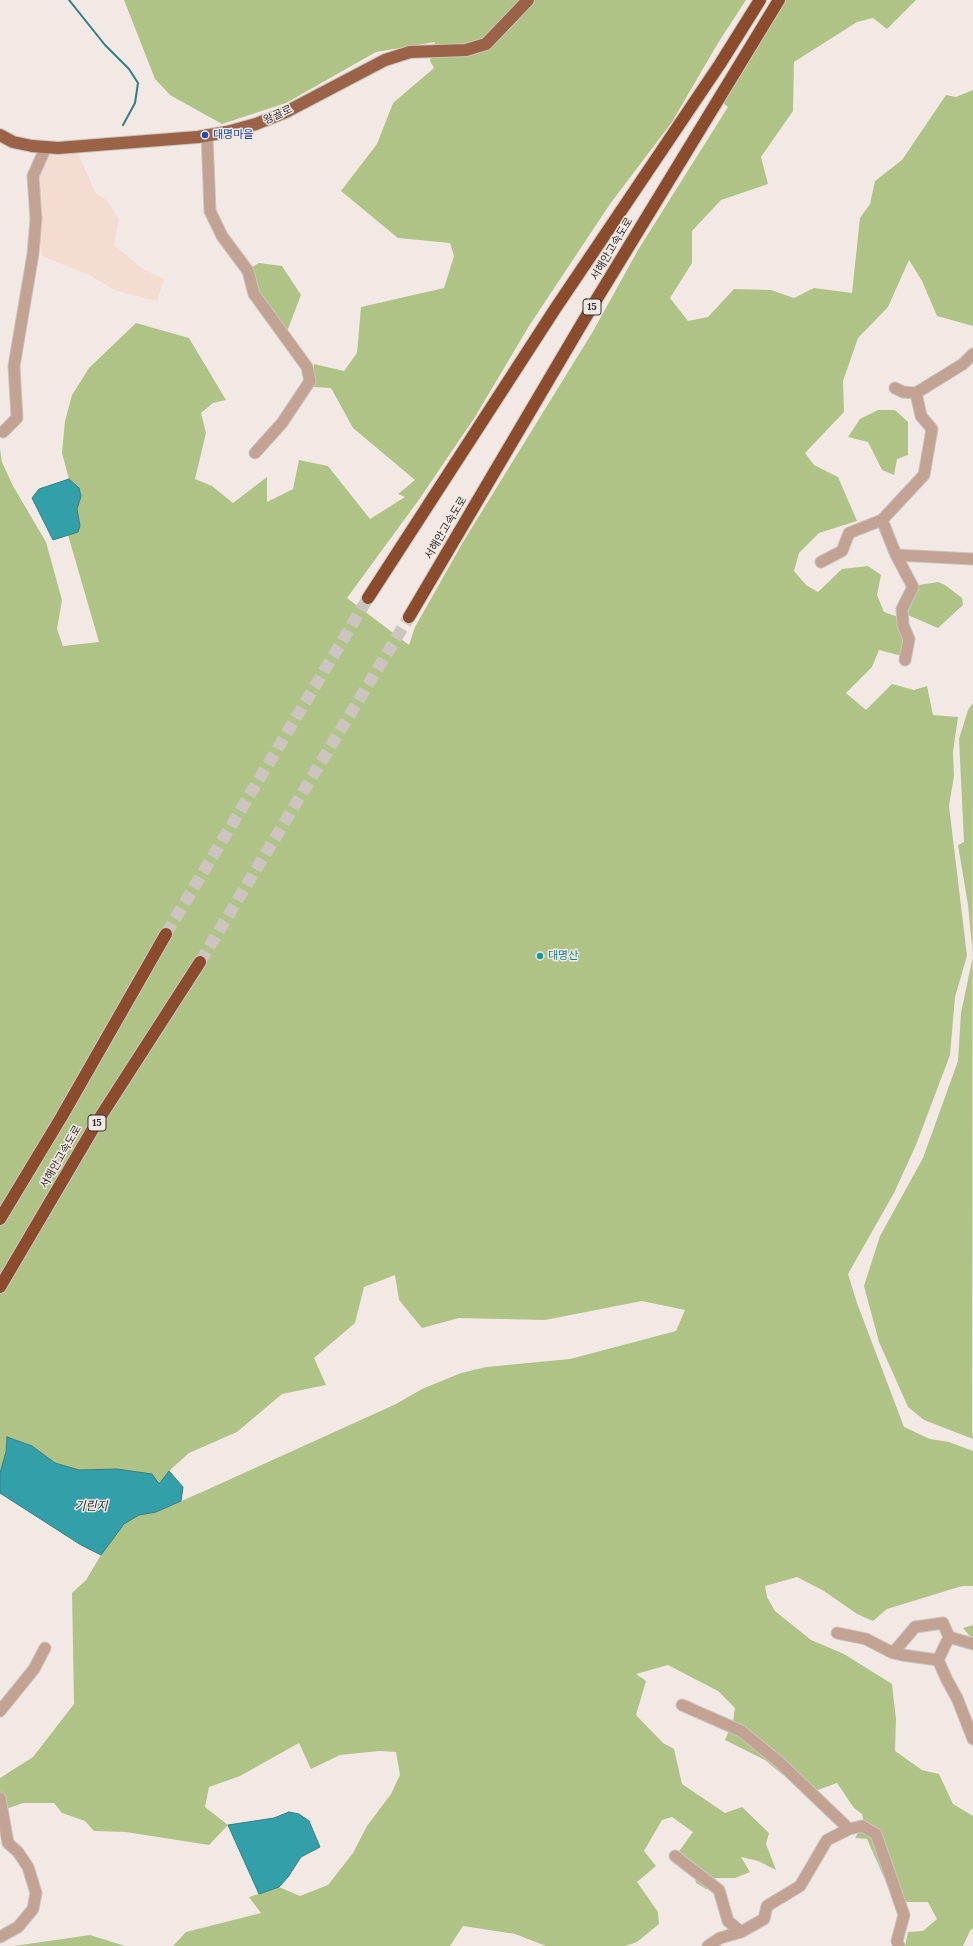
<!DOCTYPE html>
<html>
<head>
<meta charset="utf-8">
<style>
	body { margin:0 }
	canvas { display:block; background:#f3e9e4 }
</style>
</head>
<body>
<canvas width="973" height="1946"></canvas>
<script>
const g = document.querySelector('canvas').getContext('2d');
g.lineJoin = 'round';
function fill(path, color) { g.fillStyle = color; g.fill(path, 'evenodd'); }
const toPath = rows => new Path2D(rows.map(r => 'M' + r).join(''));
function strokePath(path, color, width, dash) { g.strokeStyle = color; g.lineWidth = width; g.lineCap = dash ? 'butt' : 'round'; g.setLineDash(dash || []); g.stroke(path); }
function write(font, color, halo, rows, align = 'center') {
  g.font = font + ' Lora,"Noto Sans KR",serif'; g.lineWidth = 3; g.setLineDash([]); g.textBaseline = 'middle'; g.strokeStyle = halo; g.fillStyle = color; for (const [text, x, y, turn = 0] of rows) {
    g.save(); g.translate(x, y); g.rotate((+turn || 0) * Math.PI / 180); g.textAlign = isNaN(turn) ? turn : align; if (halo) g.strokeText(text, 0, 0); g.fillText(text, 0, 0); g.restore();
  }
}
fill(toPath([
	[39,152,77,152,96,193,109,202,119,220,114,245,143,269,164,279,157,301,117,291,89,275,42,256,35,178]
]), '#f4dcd3');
fill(toPath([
	[124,0,746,0,718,43,672,122,610,204,529,326,475,417,418,501,347,598,409,645,415,627,463,542,592,333,638,250,728,107,720,101,782,0,916,0,887,29,873,18,857,22,794,62,793,111,761,157,768,184,721,200,692,231,692,263,670,298,688,321,708,317,734,289,771,290,794,298,814,288,852,293,860,218,870,204,875,181,902,160,946,95,956,97,973,90,973,326,937,316,922,281,909,260,888,307,858,338,843,381,844,412,805,453,814,465,838,477,857,521,819,533,799,553,794,571,806,585,818,592,842,569,868,566,881,575,877,595,884,612,901,618,906,638,902,656,879,650,872,667,846,693,866,710,892,684,914,690,927,686,933,715,958,717,953,752,954,776,949,806,967,956,955,997,950,1055,916,1145,894,1193,848,1274,857,1303,904,1427,930,1439,949,1442,973,1451,973,1586,962,1586,887,1609,873,1621,857,1614,824,1591,797,1577,765,1586,767,1597,775,1611,811,1640,844,1654,892,1684,896,1719,895,1751,922,1770,939,1774,953,1804,973,1816,973,1928,970,1931,963,1946,905,1946,908,1932,923,1931,937,1919,928,1902,895,1902,867,1839,855,1838,864,1823,862,1814,854,1808,837,1783,815,1791,783,1775,765,1760,725,1740,733,1722,735,1708,718,1691,668,1665,636,1674,646,1681,636,1715,663,1743,674,1749,682,1784,725,1813,742,1807,769,1833,766,1844,776,1870,758,1861,741,1857,750,1872,735,1878,715,1878,706,1889,696,1883,694,1874,674,1858,693,1832,672,1817,662,1820,644,1851,656,1866,637,1882,658,1912,659,1924,637,1942,625,1946,546,1946,515,1934,463,1926,450,1946,173,1946,186,1932,261,1913,249,1897,279,1887,300,1896,328,1885,353,1853,367,1826,391,1794,400,1775,396,1752,379,1751,340,1755,311,1769,299,1743,240,1776,209,1787,205,1807,228,1825,209,1845,126,1832,94,1831,85,1821,62,1813,54,1803,23,1803,0,1811,0,1778,33,1757,74,1704,72,1593,86,1580,101,1555,124,1524,139,1515,156,1512,202,1492,396,1404,422,1389,461,1373,486,1367,570,1359,676,1331,685,1310,642,1301,545,1320,459,1318,422,1328,399,1300,395,1275,364,1287,355,1323,314,1358,326,1385,282,1394,237,1432,189,1453,169,1471,159,1484,117,1469,79,1470,55,1463,32,1446,7,1437,6,1452,0,1473,0,449,2,462,13,486,46,542,62,600,57,629,63,646,99,642,68,535,78,532,80,526,77,509,81,496,79,488,69,479,62,453,65,421,72,395,89,368,136,323,189,338,226,400,213,403,201,413,206,433,195,479,212,486,233,503,267,477,267,502,293,489,299,460,328,466,370,519,405,497,398,494,415,480,353,428,331,388,312,387,314,364,344,371,357,353,361,307,444,288,454,256,450,243,398,238,341,191,377,144,393,103,434,68,430,61,435,42,376,52,286,103,222,124,170,95,155,79],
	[259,263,282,266,301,295,286,334,262,299,250,268],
	[878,410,895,410,908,422,908,455,897,459,894,475,882,470,868,442,848,437,860,419],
	[938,582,945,585,962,598,963,605,938,628,908,615,910,604,919,585],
	[973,703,972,1430,973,1439,924,1420,908,1407,879,1342,864,1286,880,1236,923,1158,958,1061,961,1013,973,956,968,905,958,845,964,842,959,739,968,710],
	[973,1625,973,1640,963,1628],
	[90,1935,125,1946,14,1946]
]), '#b0c387');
const water = toPath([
	[69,479,79,488,81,496,77,509,80,526,78,532,53,540,32,498,39,489,69,479],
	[7,1437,32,1446,55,1463,79,1470,117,1469,152,1474,159,1484,169,1471,183,1487,181,1501,156,1512,139,1515,124,1524,101,1555,81,1545,0,1493,0,1473,6,1452,7,1437],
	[289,1812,299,1814,309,1821,320,1847,301,1857,288,1877,279,1887,259,1894,228,1825,274,1818,289,1812]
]);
fill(water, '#33a0a9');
strokePath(water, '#337e84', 1);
strokePath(toPath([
	[69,0,105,45,129,69,138,83,135,103,123,125]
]), '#337e84', 2);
strokePath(toPath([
	[166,934,368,598],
	[200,962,409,617]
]), '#ccc4bf', 12, [12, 6]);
const minor = toPath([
	[207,135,210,211,222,236,248,271,254,294,307,367,310,381,282,423,255,453],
	[973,354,963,364,916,393,921,416,932,429,924,475,882,520,896,555,973,559],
	[895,388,903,392,916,393],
	[3,432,17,418,14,366,33,254,36,219,33,176,46,147],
	[896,555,913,587,902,609,903,625,909,639,905,660],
	[821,562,842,551,849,533,882,520],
	[837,1633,866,1639,893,1653,902,1655,938,1660,947,1680,957,1698,973,1739],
	[893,1653,915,1627,943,1623,949,1637],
	[938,1660,949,1637,973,1644],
	[682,1705,741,1731,778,1761,849,1829],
	[0,1711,34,1669,45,1648],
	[0,1798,8,1843,18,1852,28,1867,36,1893,33,1909,18,1927,0,1937],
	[675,1856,719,1890,728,1921,741,1932],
	[708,1946,720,1938,741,1932,764,1919,767,1906,800,1886,827,1840,849,1829,862,1826,876,1834,904,1915,897,1941,899,1946]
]);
const major = toPath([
	[0,135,13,142,32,146,58,148,198,137,227,132,256,124,286,112,385,60,410,52,466,50,486,44,528,0]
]);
const highway = toPath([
	[368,598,555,309,720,64,760,0],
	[409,617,584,320,779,0],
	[0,1219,62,1116,166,934],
	[0,1287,97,1122,200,962]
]);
strokePath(minor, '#ccc4bf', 13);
strokePath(major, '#ccc4bf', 14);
strokePath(highway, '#ccc4bf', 14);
strokePath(minor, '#c1a293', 11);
strokePath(major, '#9a6348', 12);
strokePath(highway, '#8a4c2c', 12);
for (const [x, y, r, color] of [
	[205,135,4,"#1a4fb4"],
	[540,956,4,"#0f9aa8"]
]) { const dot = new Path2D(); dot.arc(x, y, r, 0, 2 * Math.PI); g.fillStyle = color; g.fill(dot); strokePath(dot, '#f3e9e4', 1.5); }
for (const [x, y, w] of [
	[592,307,18],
	[97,1123,18]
]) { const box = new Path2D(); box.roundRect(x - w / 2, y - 8, w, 16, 3); g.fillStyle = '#f3e9e4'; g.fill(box); strokePath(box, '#322f2c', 1); }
write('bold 10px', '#322f2c', null, [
	["15",592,307],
	["15",97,1123]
]);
write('11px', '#322f2c', '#f3e9e4', [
	["왕골로",278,115,-25],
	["서해안고속도로",612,249,-59],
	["서해안고속도로",446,528,-59],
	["서해안고속도로",61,1157,-60]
]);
write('11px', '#164399', '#f3e9e4', [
	["대명마을",213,135]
], 'left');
write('11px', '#0d838f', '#f3e9e4', [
	["대명산",548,956]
], 'left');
write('italic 12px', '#1a2d2f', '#f3e9e4', [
	["기린지",91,1507]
]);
</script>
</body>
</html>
